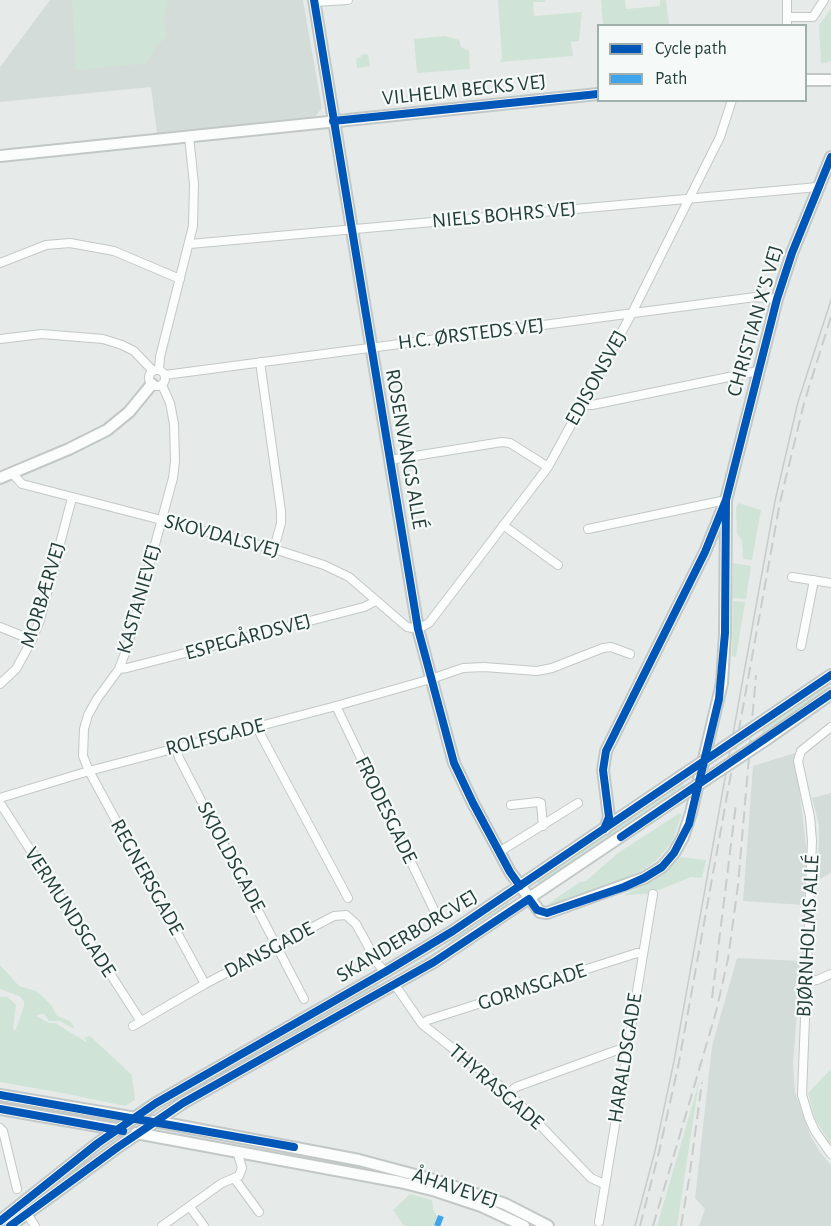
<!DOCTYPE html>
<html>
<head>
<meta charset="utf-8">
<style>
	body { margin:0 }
	#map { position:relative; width:831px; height:1226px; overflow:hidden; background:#e6ebe9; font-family:"Alegreya Sans",sans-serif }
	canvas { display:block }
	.legend { position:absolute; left:597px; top:24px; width:210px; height:78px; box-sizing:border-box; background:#f5faf8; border:2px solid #a1afac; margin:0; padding:8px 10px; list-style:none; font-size:18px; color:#243e3a }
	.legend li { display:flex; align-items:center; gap:12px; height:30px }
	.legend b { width:30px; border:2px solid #a1afac }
</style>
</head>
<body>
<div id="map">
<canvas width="831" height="1226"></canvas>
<ul class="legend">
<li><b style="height:8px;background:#0057b8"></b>Cycle path</li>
<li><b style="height:8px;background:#3ea4ec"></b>Path</li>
</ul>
</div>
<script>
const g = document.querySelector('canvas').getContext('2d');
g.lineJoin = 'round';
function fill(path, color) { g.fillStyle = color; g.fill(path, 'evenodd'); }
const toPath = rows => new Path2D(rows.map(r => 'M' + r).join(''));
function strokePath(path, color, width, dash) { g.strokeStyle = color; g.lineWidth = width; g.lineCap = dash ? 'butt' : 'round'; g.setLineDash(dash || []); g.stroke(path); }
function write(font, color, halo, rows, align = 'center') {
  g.font = font + ' "Alegreya Sans",sans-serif'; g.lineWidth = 4.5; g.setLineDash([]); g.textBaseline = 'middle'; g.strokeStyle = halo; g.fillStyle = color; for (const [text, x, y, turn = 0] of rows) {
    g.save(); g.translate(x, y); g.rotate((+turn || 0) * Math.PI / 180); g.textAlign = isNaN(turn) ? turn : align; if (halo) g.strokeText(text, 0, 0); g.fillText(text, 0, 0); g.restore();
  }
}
fill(toPath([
	[50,0,303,0,322,108,313,119,157,134,151,87,0,102,0,67],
	[795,753,807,854,804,905,743,901,753,766],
	[831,793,831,873,818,880,819,825,812,798],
	[737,958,801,961,793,1063,795,1092,810,1135,820,1152,831,1165,831,1226,699,1226,705,1209,695,1198,712,1046]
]), '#d4dcd9');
fill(toPath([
	[72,0,168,0,164,20,167,36,156,47,147,63,76,70],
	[498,0,545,0,545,2,533,2,534,16,582,12,579,41,571,42,573,56,500,62,502,58],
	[601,0,625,0,626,9,660,6,660,0,666,0,669,25,603,25],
	[831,9,831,61,821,64,819,25],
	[445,36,459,40,461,47,469,51,470,69,417,73,414,39],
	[368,54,370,66,357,68,356,58,361,57,361,55],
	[738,503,761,510,752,560,743,559,742,540,737,534,736,508],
	[733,563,751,566,746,599,732,598],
	[733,601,745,602,736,657,732,656],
	[831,682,831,685,799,711,763,734,760,729],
	[683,782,684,788,539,885,537,881],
	[678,814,682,814,672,842,656,861,631,877,545,906,580,882,586,881,618,853],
	[681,857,706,860,702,878,691,877,659,890,649,890,648,894,624,895,660,877],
	[507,901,509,904,474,926,444,949,404,974,403,971,441,949,472,924],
	[0,965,19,986,36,991,42,996,52,1006,57,1016,70,1021,74,1027,72,1028,60,1021,49,1021,44,1014,40,1014,36,1016,49,1023,55,1023,88,1043,84,1038,90,1036,132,1075,135,1100,125,1106,68,1094,0,1082,0,997,8,997,16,1005,13,1028,15,1031,24,1006,24,1001,19,996,0,989],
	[377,983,379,985,338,1008,311,1027,165,1110,162,1109,220,1076,255,1051],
	[831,1069,831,1145,815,1119,808,1093],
	[699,1082,677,1226,657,1226],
	[410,1194,432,1200,433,1209,442,1226,404,1226,393,1210]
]), '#d0e3d7');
const street = toPath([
	[787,0,787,26],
	[315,2,348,0],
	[787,17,813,17,824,0],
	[190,244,818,187],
	[0,263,46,245,70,243,114,251,180,279],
	[0,339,42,334,103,339,122,345,134,351,153,371],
	[260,362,281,511,281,523,274,549],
	'149 378a8 8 0 1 1 16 0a8 8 0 1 1-16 0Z',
	[159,370,160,357,193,226,194,184,189,136],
	[165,375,755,297,777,299],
	[162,385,170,403,174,424,175,461,173,478,127,648,119,669,97,699,88,715,84,729,83,756,89,771,205,984],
	[582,405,592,405,758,371],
	[390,460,502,442,510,443,548,467],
	[12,473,22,484,274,549,324,565,349,577,407,627,418,629,429,623,548,467,632,313,720,137,732,100],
	[503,525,558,565],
	[588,529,726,500],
	[792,577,831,583],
	[0,627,32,640],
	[801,646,814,580],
	[119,669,127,668,364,607,376,601],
	[0,684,16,669,32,640,40,620,72,498],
	[336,706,436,914],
	[256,726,348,898],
	[831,727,801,751,798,761,810,817,812,841,802,1095,809,1118,815,1131,831,1154],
	[176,747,179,758,304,999],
	[0,798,89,771,336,706,431,679,463,668,484,667,537,671,552,668,603,648,611,647,630,654],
	[0,803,140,1020],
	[511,805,538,802,541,803,543,826],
	[499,852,578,803],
	[806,982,817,980,831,974],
	[395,985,422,1024,509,1093,591,1178,604,1184],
	[422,1024,428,1020,637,953,642,954],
	[133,1026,205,984,334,916,346,915,356,924,378,964,385,972],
	[509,1093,516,1087,623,1048,627,1048],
	[0,1128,3,1131,17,1189],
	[234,1178,259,1212],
	[190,1207,204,1226],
	[27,1214,35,1226],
	[599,1222,653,894],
	[162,1226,222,1183,239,1176,242,1168,237,1151]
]);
const secondary = toPath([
	[314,0,418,629,454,763,473,803,510,872,540,912,547,913,644,878,662,867,674,853,683,837,691,813,722,683,725,633,726,500],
	[806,80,831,80],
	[0,156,598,94],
	[0,478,69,449,107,430,129,412,152,384],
	[769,717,831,675],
	[767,739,831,694],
	[605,829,609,817,603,770,606,751,705,552,726,500,777,299,792,253,831,157],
	[0,1095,136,1118],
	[0,1109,121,1130],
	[154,1121,359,1160,434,1180,505,1204,548,1226],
	[136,1133,400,1182,436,1191,481,1206,524,1226],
	[0,1221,98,1143,156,1103,385,972,453,931,683,775],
	[10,1226,118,1147,183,1103,434,962,678,798]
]);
strokePath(street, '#c3c8c6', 10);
strokePath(secondary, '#c2c8c6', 14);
strokePath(street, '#fbfcfc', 8);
strokePath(secondary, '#fbfcfc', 10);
strokePath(toPath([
	[635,1226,655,1151,674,1061,775,501,798,402,831,300]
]), '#c8cccb', 1.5);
strokePath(toPath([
	[712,998,736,804],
	[640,1226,659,1152,679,1062,780,502,804,403,831,317],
	[653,1226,716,1012,728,959,738,885,756,675],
	[681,1226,689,1179,702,1082]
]), '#c8cccb', 2, [12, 6]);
const secondaryBridge = toPath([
	[683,775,769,717],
	[678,798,767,739]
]);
strokePath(secondaryBridge, '#c2c8c6', 14, []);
strokePath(secondaryBridge, '#fbfcfc', 10);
strokePath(toPath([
	[437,1226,441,1216]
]), '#3ea4ec', 6, [12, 6]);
strokePath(toPath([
	[314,0,418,629,454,763,473,803,510,872,520,886],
	[333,121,598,94],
	[604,829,609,817,603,770,606,751,705,552,726,500,777,299,792,253,831,157],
	[621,837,831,694],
	[0,1095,294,1147],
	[0,1109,123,1131],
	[0,1221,98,1143,156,1103,385,972,453,931,831,675],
	[10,1226,118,1147,183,1103,434,962,529,899,537,910,547,913,624,887,644,878,662,867,674,853,689,824,719,699,725,633,726,500]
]), '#0057b8', 8);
write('21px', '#243e3a', '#f5faf8', [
	["VILHELM BECKS VEJ",464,90,-6],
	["NIELS BOHRS VEJ",504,215,-5],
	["CHRISTIAN X'S VEJ",755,321,-74],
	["H.C. ØRSTEDS VEJ",471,334,-7],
	["EDISONSVEJ",596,378,-61],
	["ROSENVANGS ALLÉ",406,449,80],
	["SKOVDALSVEJ",222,536,15],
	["MORBÆRVEJ",43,595,-73],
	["KASTANIEVEJ",139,599,-74],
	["ESPEGÅRDSVEJ",248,637,-15],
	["ROLFSGADE",215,737,-14],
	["FRODESGADE",386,810,64],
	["SKJOLDSGADE",231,857,62],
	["REGNERSGADE",147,877,61],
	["VERMUNDSGADE",70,912,57],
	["SKANDERBORGVEJ",407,936,-31],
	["BJØRNHOLMS ALLÉ",808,936,-87],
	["DANSGADE",269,950,-28],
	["GORMSGADE",532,987,-18],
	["HARALDSGADE",625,1058,-81],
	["THYRASGADE",496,1087,41],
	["ÅHAVEVEJ",455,1188,18]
]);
</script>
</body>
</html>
